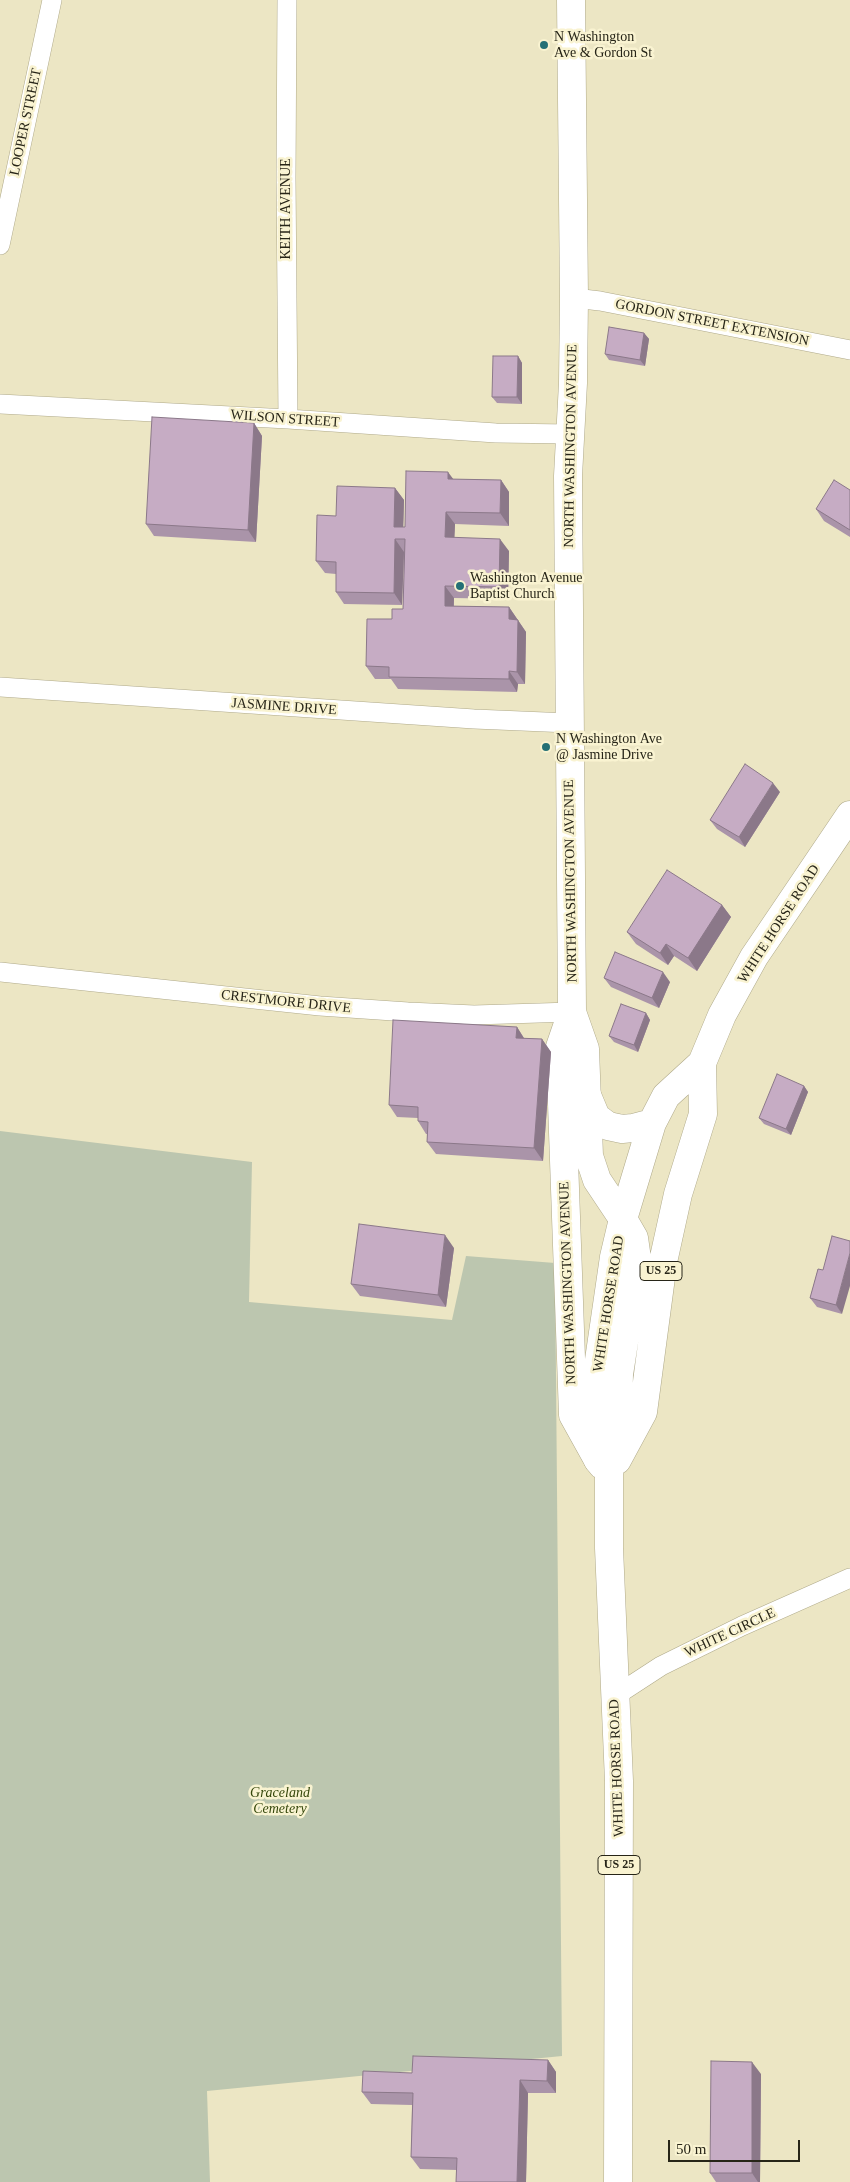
<!DOCTYPE html>
<html>
<head>
<meta charset="utf-8">
<style>
	body { margin:0 }
	#map { position:relative; width:850px; height:2182px; overflow:hidden; background:#ece6c4; font-family:Georgia,serif }
	canvas { display:block }
	.scale { position:absolute; left:668px; top:2140px; width:132px; height:22px; box-sizing:border-box; border:2px solid #272518; border-top:0; padding-left:6px; font-size:15px; line-height:18px; white-space:nowrap; color:#272518; -webkit-text-stroke:4px #f9f3d1; paint-order:stroke }
</style>
</head>
<body>
<div id="map">
<canvas width="850" height="2182"></canvas>
<div class="scale">50 m</div>
</div>
<script>
const g = document.querySelector('canvas').getContext('2d');
g.lineJoin = 'round';
function fill(path, color) { g.fillStyle = color; g.fill(path, 'evenodd'); }
const toPath = rows => new Path2D(rows.map(r => 'M' + r).join(''));
function strokePath(path, color, width, dash) { g.strokeStyle = color; g.lineWidth = width; g.lineCap = dash ? 'butt' : 'round'; g.setLineDash(dash || []); g.stroke(path); }
function write(font, color, halo, rows, align = 'center') {
  g.font = font + ' Georgia,serif'; g.lineWidth = 5; g.setLineDash([]); g.textBaseline = 'middle'; g.strokeStyle = halo; g.fillStyle = color; for (const [text, x, y, turn = 0] of rows) {
    g.save(); g.translate(x, y); g.rotate((+turn || 0) * Math.PI / 180); g.textAlign = isNaN(turn) ? turn : align; if (halo) g.strokeText(text, 0, 0); g.fillText(text, 0, 0); g.restore();
  }
}
fill(toPath([
	[0,1131,252,1162,249,1302,452,1320,466,1256,555,1263,562,2056,207,2091,210,2182,0,2182]
]), '#bcc6af');
const street = toPath([
	[287,0,286,178,288,419],
	[0,245,52,0],
	[574,298,600,301,850,350],
	[0,404,288,419,496,433,570,434],
	[0,687,474,719,569,723],
	[0,972,320,1006,408,1012,474,1015,572,1012],
	[615,1696,661,1666,742,1626,850,1578]
]);
const secondary = toPath([
	[571,0,574,298,573,383,568,476,572,1012,585,1049,589,1156,597,1180,623,1219],
	[572,1012,560,1047,573,1415,598,1460]
]);
const highway = toPath([
	[586,1093,596,1117,608,1126,622,1129,633,1128,652,1123],
	[617,1460,643,1412,663,1262,678,1194,703,1114,702,1063,722,1015,754,957,850,815],
	[602,1465,598,1460,596,1418,598,1367,614,1257,623,1219,652,1123,666,1096,702,1063],
	[618,2182,619,1781,609,1548,609,1474,618,1416,619,1374,637,1259,634,1238,623,1219]
]);
strokePath(street, '#afa989', 20);
strokePath(secondary, '#afa989', 29);
strokePath(highway, '#afa989', 29);
strokePath(street, '#fff', 19);
strokePath(secondary, '#fff', 28);
strokePath(highway, '#fff', 28);
fill(toPath([
	[644,333,649,339,645,366,609,360,605,354],
	[518,356,522,363,522,404,497,403,492,397],
	[254,423,262,436,256,542,154,536,146,524],
	[453,479,501,480,509,492,509,526,455,524,454,538,509,551,508,599,454,598,454,606,509,607,526,632,525,684,518,684,517,692,398,689,391,679,375,679,366,666,392,619,403,609,404,552,402,605,344,604,336,592,336,574,325,573,316,561,336,516,395,488,404,500,403,527,405,527],
	[850,490,850,537,824,521,816,509],
	[780,792,745,847,717,829,710,820],
	[722,905,731,917,697,971,674,956,668,965,636,944,627,932],
	[604,978,670,982,659,1008,611,987],
	[646,1013,650,1020,638,1052,614,1042,609,1036],
	[517,1027,524,1038,542,1039,551,1052,543,1161,436,1154,427,1142,427,1134,426,1134,418,1121,418,1118,397,1117,389,1105],
	[804,1086,808,1092,791,1135,764,1124,759,1118],
	[454,1248,446,1307,360,1296,351,1284],
	[818,1269,842,1314,817,1307,810,1298],
	[548,2060,556,2072,556,2093,528,2093,526,2182,456,2182,457,2170,420,2169,411,2157,412,2105,371,2104,362,2092,412,2073],
	[761,2074,760,2182,716,2182,710,2173]
]), '#aa94a9');
fill(toPath([
	[644,333,649,339,645,366,640,360],
	[518,356,522,363,522,404,517,397],
	[254,423,262,436,256,542,248,530],
	[448,472,457,484,448,479],
	[501,480,509,492,509,526,500,513],
	[395,488,404,500,403,539,394,527],
	[446,512,455,524,454,550,445,537],
	[395,539,404,552,402,605,394,593],
	[500,539,509,551,508,599,499,587],
	[445,586,454,598,453,618,445,606],
	[509,607,526,632,525,684,517,672,509,619],
	[509,671,518,684,517,692,509,679],
	[773,783,780,792,745,847,739,837],
	[722,905,731,917,697,971,688,958],
	[666,944,674,956,668,965,660,953],
	[663,972,670,982,659,1008,652,998],
	[646,1013,650,1020,638,1052,634,1045],
	[517,1027,525,1040,516,1038],
	[542,1039,551,1052,543,1161,534,1148],
	[804,1086,808,1092,791,1135,786,1129],
	[445,1235,454,1248,446,1307,438,1295],
	[850,1253,850,1286,842,1314,836,1305],
	[548,2060,556,2072,556,2093,547,2081],
	[752,2062,761,2074,760,2182,758,2182,752,2173],
	[520,2080,528,2093,526,2182,517,2182]
]), '#8b7889');
const building = toPath([
	[609,327,644,333,640,360,605,354,609,327],
	[493,356,518,356,517,397,492,397,493,356],
	[152,417,254,423,248,530,146,524,152,417],
	[406,471,448,472,448,479,501,480,500,513,446,512,445,537,500,539,499,587,445,586,445,606,509,607,509,619,518,620,517,672,509,671,509,679,389,677,389,667,366,666,367,619,392,619,392,609,403,609,405,539,395,539,394,593,336,592,336,562,316,561,317,515,336,516,337,486,395,488,394,527,405,527,406,471],
	[834,480,850,490,850,530,816,509,834,480],
	[745,764,773,783,739,837,710,820,745,764],
	[667,870,722,905,688,958,666,944,660,953,627,932,667,870],
	[615,952,663,972,652,998,604,978,615,952],
	[621,1004,646,1013,634,1045,609,1036,621,1004],
	[393,1020,517,1027,516,1038,542,1039,534,1148,427,1142,428,1122,418,1121,418,1107,389,1105,393,1020],
	[777,1074,804,1086,786,1129,759,1118,777,1074],
	[359,1224,445,1235,438,1295,351,1284,359,1224],
	[832,1236,850,1241,850,1253,836,1305,810,1298,818,1269,823,1270,832,1236],
	[413,2056,548,2060,547,2081,520,2080,517,2182,456,2182,457,2158,411,2157,413,2093,362,2092,363,2071,412,2073,413,2056],
	[711,2061,752,2062,752,2173,710,2173,711,2061]
]);
fill(building, '#c6acc4');
strokePath(building, '#8b7889', 1);
for (const [x, y, r, color] of [
	[544,45,5,"#257075"],
	[460,586,5,"#257075"],
	[546,747,5,"#257075"]
]) { const dot = new Path2D(); dot.arc(x, y, r, 0, 2 * Math.PI); g.fillStyle = color; g.fill(dot); strokePath(dot, '#f9f3d1', 2); }
for (const [x, y, w] of [
	[661,1271,42],
	[619,1865,42]
]) { const box = new Path2D(); box.roundRect(x - w / 2, y - 9.5, w, 19, 4); g.fillStyle = '#f9f3d1'; g.fill(box); strokePath(box, '#272518', 1); }
write('bold 12px', '#272518', null, [
	["US 25",661,1271],
	["US 25",619,1865]
]);
write('14px', '#272518', '#f9f3d1', [
	["N Washington",554,37],
	["Ave & Gordon St",554,53],
	["Washington Avenue",470,578],
	["Baptist Church",470,594],
	["N Washington Ave",556,739],
	["@ Jasmine Drive",556,755]
], 'left');
write('14px', '#272518', '#f9f3d1', [
	["LOOPER STREET",26,122,-78],
	["KEITH AVENUE",286,209,-90],
	["GORDON STREET EXTENSION",712,323,11],
	["WILSON STREET",285,419,4],
	["NORTH WASHINGTON AVENUE",571,446,-89],
	["JASMINE DRIVE",284,707,4],
	["NORTH WASHINGTON AVENUE",571,881,-91],
	["WHITE HORSE ROAD",779,924,-57],
	["CRESTMORE DRIVE",286,1002,6],
	["NORTH WASHINGTON AVENUE",568,1283,-92],
	["WHITE HORSE ROAD",609,1304,-81],
	["WHITE CIRCLE",730,1633,-25],
	["WHITE HORSE ROAD",617,1768,-92]
]);
write('italic 14px', '#34460a', '#f9f3d1', [
	["Graceland",280,1793],
	["Cemetery",280,1809]
]);
</script>
</body>
</html>
